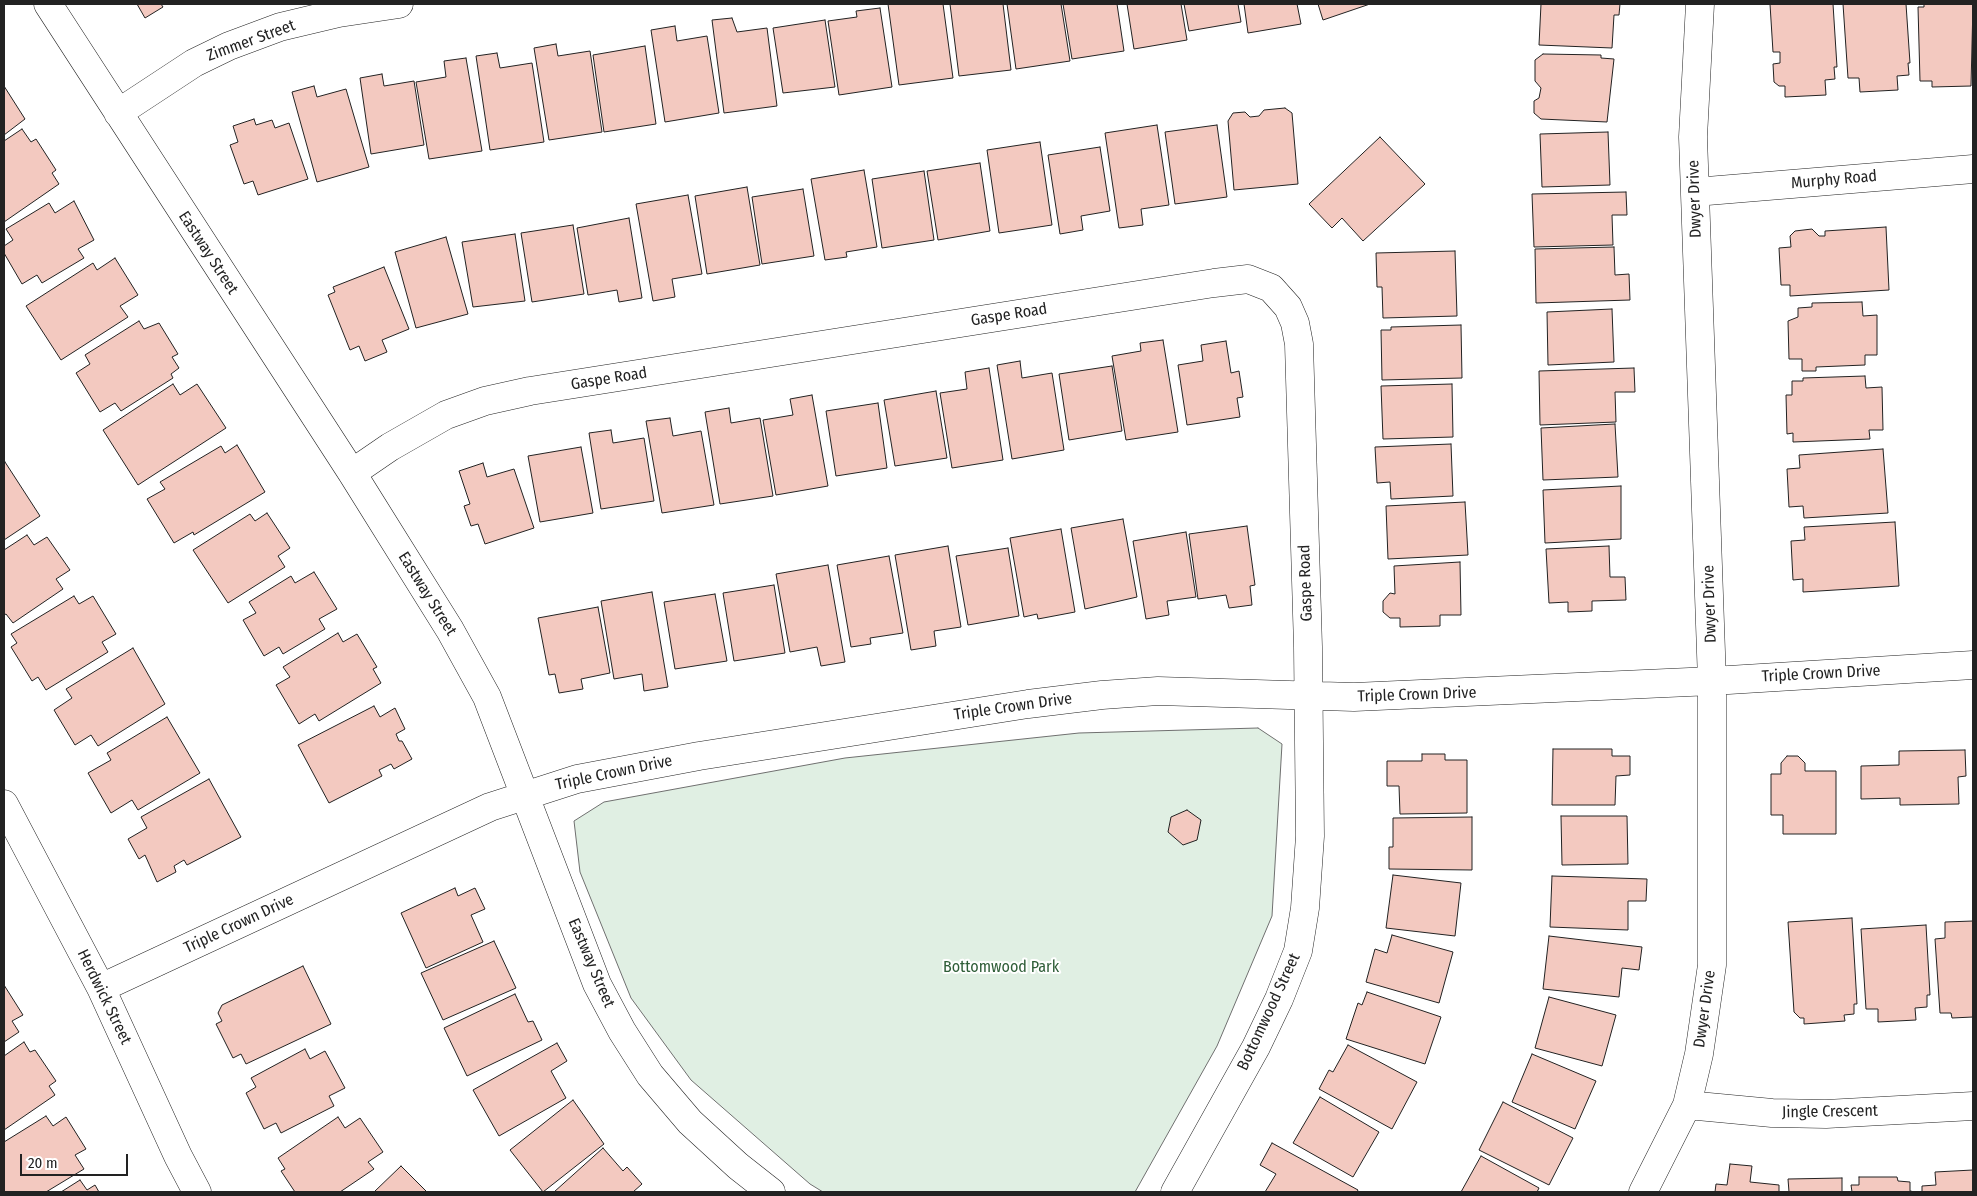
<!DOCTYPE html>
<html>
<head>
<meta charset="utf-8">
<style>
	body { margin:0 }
	#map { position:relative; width:1977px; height:1196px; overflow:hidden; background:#fff; font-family:"Fira Sans Condensed",sans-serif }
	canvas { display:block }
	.frame { position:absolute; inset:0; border:5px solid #222; pointer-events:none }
	.scale { position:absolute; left:20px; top:1154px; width:108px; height:22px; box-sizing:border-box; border:2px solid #222; border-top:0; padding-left:6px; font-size:15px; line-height:18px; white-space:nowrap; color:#222; -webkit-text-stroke:4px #fff; paint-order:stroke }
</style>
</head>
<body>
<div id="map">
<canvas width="1977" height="1196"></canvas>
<div class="frame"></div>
<div class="scale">20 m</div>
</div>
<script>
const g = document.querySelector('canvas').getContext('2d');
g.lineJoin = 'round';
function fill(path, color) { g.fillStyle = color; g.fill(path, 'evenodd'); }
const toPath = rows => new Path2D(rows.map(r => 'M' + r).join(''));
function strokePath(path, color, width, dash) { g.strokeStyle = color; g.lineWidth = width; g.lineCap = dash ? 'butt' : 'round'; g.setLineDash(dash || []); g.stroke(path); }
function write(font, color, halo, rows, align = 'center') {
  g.font = font + ' "Fira Sans Condensed",sans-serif'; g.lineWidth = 4; g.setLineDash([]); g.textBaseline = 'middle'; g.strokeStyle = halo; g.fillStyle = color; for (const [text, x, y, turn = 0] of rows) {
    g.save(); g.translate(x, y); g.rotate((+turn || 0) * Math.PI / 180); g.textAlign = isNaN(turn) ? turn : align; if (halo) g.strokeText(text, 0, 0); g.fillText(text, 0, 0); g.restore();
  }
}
const green = toPath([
	[1258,728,1282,744,1272,916,1217,1046,1135,1192,823,1192,810,1184,691,1080,631,998,580,872,574,821,604,802,845,758,1079,733,1258,728]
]);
fill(green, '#e0efe3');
strokePath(green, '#6f6f6f', 1);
const building = toPath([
	[137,4,161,4,163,7,145,18,137,4],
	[888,4,943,4,953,78,899,85,888,4],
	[950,4,1003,4,1011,70,959,76,950,4],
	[1007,4,1061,4,1070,61,1016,69,1007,4],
	[1063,4,1117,4,1124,51,1072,59,1063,4],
	[1127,4,1181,4,1187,40,1134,49,1127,4],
	[1184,4,1238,4,1241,22,1189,31,1184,4],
	[1244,4,1297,4,1301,24,1248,33,1244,4],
	[1318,4,1370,4,1323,20,1318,4],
	[1541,4,1620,4,1619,15,1614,15,1612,48,1539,45,1541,4],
	[1770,4,1833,4,1837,67,1834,67,1835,79,1825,80,1826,95,1785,97,1785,86,1779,86,1774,82,1773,64,1780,63,1780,52,1773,52,1770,4],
	[1843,4,1906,4,1910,63,1908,63,1909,75,1897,76,1898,90,1860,92,1859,78,1848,78,1843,4],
	[1924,4,1973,4,1971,86,1932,87,1932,81,1920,81,1918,7,1924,7,1924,4],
	[880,8,892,87,839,95,828,21,857,17,856,11,880,8],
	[732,18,737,32,767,28,777,106,724,113,712,20,732,18],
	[825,20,835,87,783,93,773,28,825,20],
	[675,26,677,41,707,36,719,113,665,122,651,30,675,26],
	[556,44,558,56,590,51,602,132,549,140,534,48,556,44],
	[645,46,656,124,604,132,593,55,645,46],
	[497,53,500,68,532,63,544,142,490,150,476,56,497,53],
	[1543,54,1601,55,1601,58,1614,59,1607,122,1541,119,1534,113,1534,101,1539,98,1541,88,1535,81,1535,60,1543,54],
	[466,58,482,151,429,159,416,82,446,77,444,61,466,58],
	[382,74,384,86,414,81,424,145,371,154,360,78,382,74],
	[4,86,25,119,4,135,4,86],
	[314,86,317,97,346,89,369,167,317,182,292,92,314,86],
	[1285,108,1292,113,1298,184,1234,190,1228,121,1233,113,1245,112,1250,117,1259,116,1264,110,1285,108],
	[254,119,256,125,272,120,275,128,289,123,308,179,258,195,253,181,244,184,230,145,238,142,233,126,254,119],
	[1157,125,1169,205,1141,209,1143,225,1119,228,1105,133,1157,125],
	[1217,125,1227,197,1175,204,1165,132,1217,125],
	[22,129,31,142,36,139,56,170,52,173,59,184,4,222,4,141,22,129],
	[1608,132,1610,185,1542,187,1540,134,1608,132],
	[1380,137,1425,184,1363,241,1342,218,1332,228,1309,204,1380,137],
	[1040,142,1052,225,999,233,987,150,1040,142],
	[1100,147,1110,211,1081,216,1083,230,1060,234,1048,155,1100,147],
	[980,163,990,231,938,240,927,171,980,163],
	[864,170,877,247,846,252,847,257,825,260,811,179,864,170],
	[924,171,934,240,882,248,872,179,924,171],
	[747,187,760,265,707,274,695,196,747,187],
	[803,189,814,256,762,264,752,197,803,189],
	[1626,192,1627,215,1612,215,1613,245,1534,247,1532,194,1626,192],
	[688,195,702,274,672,279,675,297,653,301,636,204,688,195],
	[74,201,94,240,78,249,84,258,42,283,37,275,22,284,4,253,4,246,13,240,6,229,49,203,55,213,74,201],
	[629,218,642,298,619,302,617,290,588,295,577,228,629,218],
	[573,225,584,294,532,302,521,233,573,225],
	[1886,227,1889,290,1790,296,1790,285,1781,285,1779,248,1791,247,1790,236,1795,231,1812,229,1819,236,1825,236,1825,231,1886,227],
	[515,234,525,301,473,307,462,242,515,234],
	[446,237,468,314,416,328,395,252,446,237],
	[1614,247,1615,275,1629,274,1630,300,1536,303,1535,249,1614,247],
	[1455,251,1457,316,1383,318,1382,287,1377,287,1376,253,1455,251],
	[115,258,138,295,120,306,128,317,61,360,26,306,93,263,97,270,115,258],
	[384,267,409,329,382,340,387,352,365,361,359,346,350,350,328,295,335,292,333,287,384,267],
	[1862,302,1863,316,1877,315,1877,355,1865,355,1865,365,1816,367,1816,371,1802,371,1802,359,1789,359,1788,321,1798,317,1798,308,1812,307,1812,303,1862,302],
	[1612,309,1614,362,1548,365,1547,312,1612,309],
	[139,321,144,329,159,323,178,354,172,357,179,368,171,374,173,378,121,411,115,403,100,412,76,373,90,364,85,355,139,321],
	[1461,325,1462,378,1382,380,1381,330,1391,330,1391,327,1461,325],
	[1163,340,1178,432,1126,440,1112,356,1141,351,1140,343,1163,340],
	[1226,341,1231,373,1239,371,1243,397,1237,398,1240,417,1187,425,1178,365,1203,361,1201,345,1226,341],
	[1020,361,1022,378,1052,373,1064,450,1012,459,997,365,1020,361],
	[1112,366,1122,431,1069,440,1059,374,1112,366],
	[989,368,1003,460,952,468,940,393,967,389,965,372,989,368],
	[1634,368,1635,392,1615,392,1616,422,1540,425,1539,371,1634,368],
	[1865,376,1866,388,1882,387,1883,430,1869,430,1870,439,1793,442,1793,433,1787,434,1786,395,1792,395,1792,381,1803,381,1803,378,1865,376],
	[173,384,180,395,197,384,226,428,138,485,103,430,173,384],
	[1452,384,1453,437,1383,439,1381,386,1452,384],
	[936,391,947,458,895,466,884,400,936,391],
	[812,395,828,486,776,495,763,420,793,415,790,399,812,395],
	[878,403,887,468,836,476,826,411,878,403],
	[729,408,731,423,760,418,773,496,720,504,705,412,729,408],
	[670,418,673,436,701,431,714,505,662,513,646,421,670,418],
	[1615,424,1618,477,1543,480,1541,428,1615,424],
	[611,430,613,443,644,438,654,501,601,509,589,433,611,430],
	[1451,444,1453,496,1391,499,1390,482,1377,483,1375,447,1451,444],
	[237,445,265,492,194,535,193,532,174,543,147,499,165,489,160,482,221,446,225,453,237,445],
	[581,447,593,513,540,522,528,456,581,447],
	[1883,449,1888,513,1804,518,1803,506,1789,507,1787,469,1800,468,1799,455,1883,449],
	[5,462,40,516,4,540,4,463,5,462],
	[483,463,487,477,514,469,534,528,485,544,478,524,471,526,464,506,470,504,459,471,483,463],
	[1621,486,1621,539,1545,543,1543,490,1621,486],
	[1465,502,1468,555,1388,559,1386,506,1465,502],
	[267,513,290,548,278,556,285,567,228,603,193,550,250,514,255,521,267,513],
	[1123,519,1137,597,1085,609,1071,528,1123,519],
	[1895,522,1899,586,1803,592,1803,579,1793,580,1791,541,1805,540,1804,527,1895,522],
	[1247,526,1255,585,1250,586,1252,605,1229,608,1226,595,1198,599,1189,534,1247,526],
	[1061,529,1075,612,1038,619,1037,614,1024,617,1010,538,1061,529],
	[1186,532,1196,597,1167,601,1169,615,1146,619,1133,541,1186,532],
	[27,535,34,545,47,537,70,570,56,579,63,589,13,623,6,614,4,615,4,550,27,535],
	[948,546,961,627,934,631,936,646,911,650,895,555,948,546],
	[1609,546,1610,577,1625,577,1626,600,1592,601,1592,611,1568,612,1568,602,1549,603,1546,549,1609,546],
	[1008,548,1019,616,968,625,956,556,1008,548],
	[889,556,903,633,870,638,871,644,851,647,837,565,889,556],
	[1460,562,1461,615,1440,615,1440,626,1400,627,1400,618,1390,618,1383,612,1383,601,1390,593,1395,594,1394,566,1460,562],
	[828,565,845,662,821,666,817,647,790,652,776,574,828,565],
	[314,572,337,609,319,619,325,629,283,654,279,647,264,656,243,620,256,613,249,602,291,576,295,583,314,572],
	[774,585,785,653,734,661,723,593,774,585],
	[652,592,668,687,644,691,642,674,614,679,601,601,652,592],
	[715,594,727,661,675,669,664,602,715,594],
	[74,596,79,604,93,596,116,634,102,642,108,652,46,690,38,677,32,681,11,647,17,643,11,634,74,596],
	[598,607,610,673,581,679,583,689,559,693,555,674,549,675,538,618,598,607],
	[338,633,343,642,357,634,377,667,373,669,381,683,319,721,315,714,299,724,276,685,290,677,283,667,338,633],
	[133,648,165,704,98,746,91,735,75,745,54,710,72,698,66,689,133,648],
	[374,706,380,717,395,708,405,729,396,734,399,741,402,741,412,759,394,769,391,764,379,770,382,776,329,803,298,745,374,706],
	[167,717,200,773,138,810,132,800,111,813,88,773,111,760,107,753,167,717],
	[1553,749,1612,749,1612,756,1630,756,1630,775,1616,776,1615,805,1552,805,1553,749],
	[1965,750,1966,776,1958,777,1959,804,1900,805,1900,798,1861,799,1861,766,1899,765,1899,751,1965,750],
	[1422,754,1445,754,1445,760,1467,760,1467,813,1400,814,1399,786,1387,786,1387,761,1422,761,1422,754],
	[1787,756,1798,756,1805,763,1805,771,1836,771,1836,834,1783,834,1783,815,1771,815,1771,774,1781,774,1781,763,1787,756],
	[209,779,241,837,187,865,184,860,174,866,176,872,157,882,145,855,139,859,128,839,147,828,141,817,209,779],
	[1187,810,1201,820,1197,840,1183,845,1168,832,1171,817,1187,810],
	[1561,816,1627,816,1628,864,1562,865,1561,816],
	[1472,817,1472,870,1389,869,1389,847,1393,847,1393,818,1472,817],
	[1393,875,1461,883,1455,936,1386,928,1393,875],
	[1552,876,1647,879,1646,901,1628,901,1628,930,1550,927,1552,876],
	[455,888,458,896,475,888,485,909,471,915,483,942,426,968,401,913,455,888],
	[1852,918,1857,1004,1854,1004,1854,1014,1844,1015,1845,1021,1804,1024,1804,1018,1800,1018,1794,1012,1788,922,1852,918],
	[1973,921,1973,1017,1952,1018,1951,1013,1940,1013,1935,939,1945,938,1945,922,1973,921],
	[1926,925,1930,995,1927,995,1927,1007,1915,1008,1916,1020,1878,1022,1878,1009,1866,1009,1861,929,1926,925],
	[1392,935,1453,952,1439,1003,1366,982,1375,949,1387,953,1392,935],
	[1549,936,1642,947,1639,970,1622,968,1619,997,1543,989,1549,936],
	[494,941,516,988,443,1020,421,973,494,941],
	[303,966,331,1024,246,1064,241,1054,233,1058,216,1024,222,1021,218,1013,222,1005,303,966],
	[4,985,23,1015,12,1021,19,1032,4,1042,4,985],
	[1367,992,1441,1017,1425,1064,1346,1039,1358,1003,1362,1005,1367,992],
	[515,994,528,1022,533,1021,542,1040,467,1076,444,1028,515,994],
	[1549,997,1616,1015,1602,1066,1535,1048,1549,997],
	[24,1042,30,1052,35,1050,56,1081,49,1086,55,1095,4,1130,4,1056,24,1042],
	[557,1043,567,1061,551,1071,566,1098,499,1136,473,1090,557,1043],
	[1348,1045,1417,1082,1392,1129,1319,1089,1329,1070,1333,1072,1348,1045],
	[305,1049,310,1059,325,1051,345,1088,329,1096,334,1106,281,1133,276,1123,264,1129,246,1093,256,1087,251,1078,305,1049],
	[1532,1054,1596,1081,1575,1129,1512,1102,1532,1054],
	[1320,1097,1379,1132,1353,1177,1293,1143,1320,1097],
	[573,1100,604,1144,543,1192,510,1150,573,1100],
	[1503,1102,1573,1138,1549,1185,1479,1150,1503,1102],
	[46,1116,53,1126,66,1117,86,1149,75,1155,84,1169,46,1192,4,1192,4,1142,46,1116],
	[338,1117,345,1128,360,1118,383,1152,368,1162,374,1169,340,1192,295,1192,281,1171,285,1169,278,1158,338,1117],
	[1272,1143,1358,1190,1357,1192,1265,1192,1276,1174,1260,1165,1272,1143],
	[603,1148,623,1171,627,1167,642,1184,633,1192,554,1192,603,1148],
	[1481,1156,1539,1188,1537,1192,1461,1192,1481,1156],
	[1730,1164,1752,1166,1750,1182,1779,1185,1779,1192,1715,1192,1716,1184,1727,1185,1730,1164],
	[401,1166,427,1192,374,1192,401,1166],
	[1973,1170,1973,1192,1922,1192,1922,1186,1936,1185,1935,1172,1973,1170],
	[1859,1177,1897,1177,1898,1181,1910,1182,1910,1191,1915,1192,1852,1192,1851,1185,1859,1185,1859,1177],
	[1842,1178,1842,1192,1789,1192,1788,1179,1842,1178],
	[80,1180,87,1190,95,1185,99,1192,61,1192,80,1180]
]);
fill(building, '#f3c9c0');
strokePath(building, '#222', 1);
const street = toPath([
	[48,4,352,473,450,630,487,697,597,984,622,1031,650,1075,690,1122,738,1166,771,1192],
	[118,113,194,63,229,46,280,27,339,13,399,4],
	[1695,192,1973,169],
	[352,473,390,447,446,415,485,401,530,391,1214,283,1248,279,1271,288,1288,307,1295,323,1299,344,1308,647,1310,836,1305,908,1298,951,1279,999,1256,1047,1175,1192],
	[4,804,101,988,178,1156,197,1192],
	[101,988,490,807,577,779,699,756,1028,704,1102,695,1158,691,1354,697,1712,681,1973,665],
	[1687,1105,1772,1113,1826,1114,1973,1106],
	[1643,1192,1687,1105,1699,1054,1712,965,1712,681,1693,137,1700,4]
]);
strokePath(street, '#222', 29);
strokePath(street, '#fff', 28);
write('16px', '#222', '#fff', [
	["Zimmer Street",251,41,-20],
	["Murphy Road",1834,180,-5],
	["Dwyer Drive",1695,199,-92],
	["Eastway Street",208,253,57],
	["Gaspe Road",1009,315,-9],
	["Gaspe Road",609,379,-9],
	["Gaspe Road",1306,583,-92],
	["Eastway Street",427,594,58],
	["Dwyer Drive",1710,604,-92],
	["Triple Crown Drive",1821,674,-3],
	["Triple Crown Drive",1417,695,-2],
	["Triple Crown Drive",1013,707,-8],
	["Triple Crown Drive",614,773,-12],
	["Triple Crown Drive",239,924,-25],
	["Eastway Street",591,963,67],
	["Herdwick Street",104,997,64],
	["Dwyer Drive",1705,1009,-82],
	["Bottomwood Street",1269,1012,-65],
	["Jingle Crescent",1830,1112,-1]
]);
write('16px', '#2f5e38', '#fff', [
	["Bottomwood Park",1001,968]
]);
</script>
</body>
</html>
